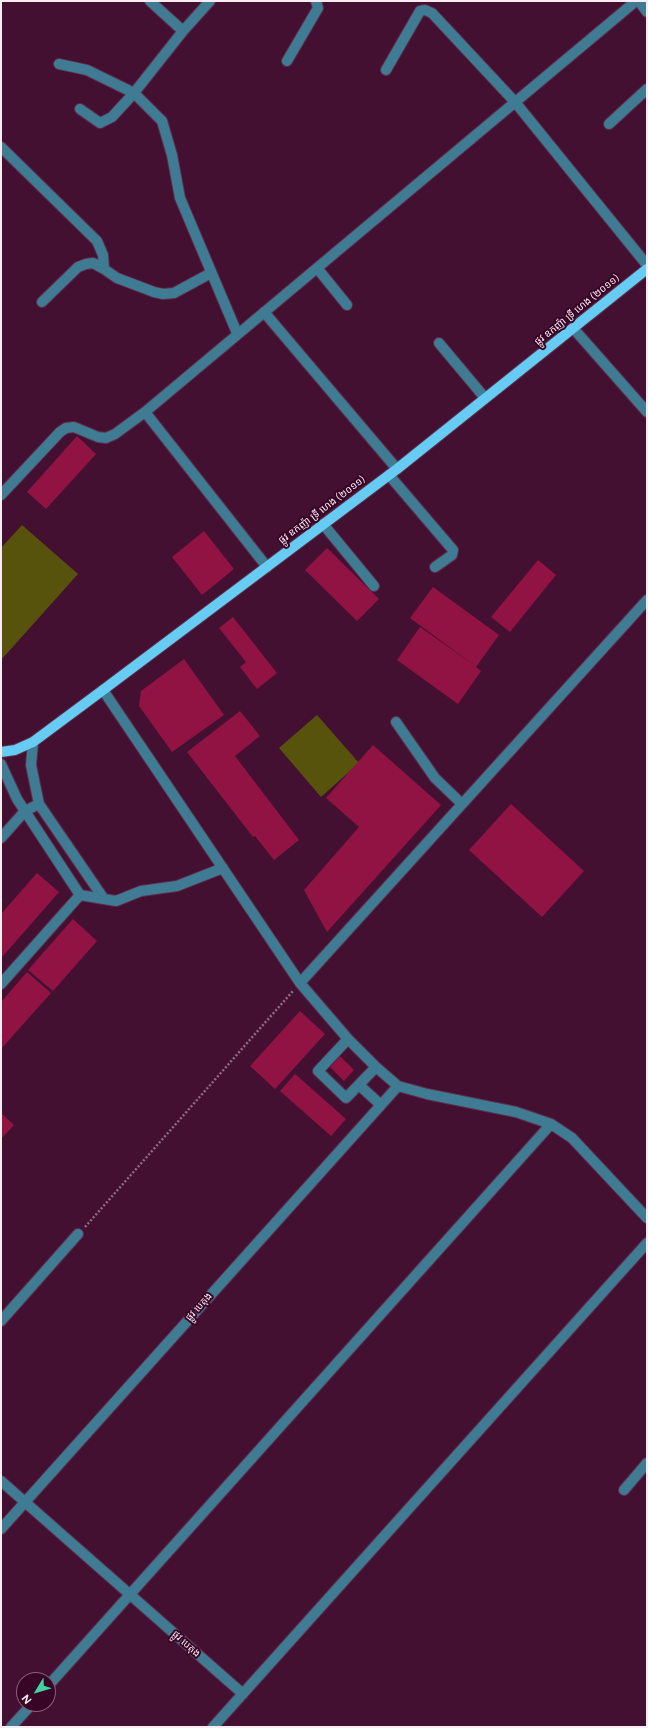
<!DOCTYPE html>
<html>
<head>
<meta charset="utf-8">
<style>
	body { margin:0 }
	#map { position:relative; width:648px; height:1728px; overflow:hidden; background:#441031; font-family:Figtree,sans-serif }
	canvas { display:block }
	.frame { position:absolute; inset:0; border:2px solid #faecf3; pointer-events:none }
	.north { position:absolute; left:16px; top:1672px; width:40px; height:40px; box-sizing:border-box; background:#390527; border:1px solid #866179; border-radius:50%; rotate:232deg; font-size:11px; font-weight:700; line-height:16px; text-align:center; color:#faecf3 }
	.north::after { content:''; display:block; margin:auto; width:14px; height:18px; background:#41d4a1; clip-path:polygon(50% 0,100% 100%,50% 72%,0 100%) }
</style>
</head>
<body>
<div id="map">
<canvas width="648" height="1728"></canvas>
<div class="frame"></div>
<div class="north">N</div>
</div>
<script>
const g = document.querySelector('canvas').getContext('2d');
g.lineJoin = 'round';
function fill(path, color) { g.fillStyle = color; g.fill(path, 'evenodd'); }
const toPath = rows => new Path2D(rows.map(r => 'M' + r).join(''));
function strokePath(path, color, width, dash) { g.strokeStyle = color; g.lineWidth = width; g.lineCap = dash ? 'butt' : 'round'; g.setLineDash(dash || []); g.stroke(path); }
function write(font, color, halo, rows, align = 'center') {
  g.font = font + ' Figtree,"Noto Sans Khmer",sans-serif'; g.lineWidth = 4; g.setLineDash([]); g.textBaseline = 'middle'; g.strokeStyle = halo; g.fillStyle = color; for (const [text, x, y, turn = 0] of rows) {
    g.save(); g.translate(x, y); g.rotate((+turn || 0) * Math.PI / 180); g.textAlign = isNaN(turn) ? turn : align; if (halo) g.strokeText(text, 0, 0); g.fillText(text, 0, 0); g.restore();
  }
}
fill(toPath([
	[22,525,78,574,1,660,1,548],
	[317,715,359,763,321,797,279,748]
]), '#57530d');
fill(toPath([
	[77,436,96,454,46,509,27,492],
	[204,531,234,569,202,595,172,557],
	[327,548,379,599,357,621,305,570],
	[538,560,556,575,510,632,491,617],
	[433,587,499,635,476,667,481,671,458,704,397,660,420,627,474,665,410,618],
	[233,617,277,673,257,689,240,667,246,662,219,628],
	[184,659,224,715,172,752,139,706,141,691],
	[240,711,260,736,235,756,299,840,274,860,255,836,253,837,187,752],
	[373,745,441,805,327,932,304,890,359,827,326,798],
	[511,804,584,871,542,917,469,850],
	[37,873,59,892,3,956,1,954,1,914],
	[73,919,97,941,53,991,28,970],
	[27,972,51,993,1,1049,1,1002],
	[300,1011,325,1034,275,1089,250,1066],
	[340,1056,354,1070,344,1081,330,1067],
	[295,1074,346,1119,331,1136,280,1091],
	[1,1113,14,1125,1,1139]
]), '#911343');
const minor = toPath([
	[150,1,183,31],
	[639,1,647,12],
	[287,61,318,8,316,1],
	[59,64,87,70,134,93,162,121,172,155,180,198,237,333],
	[386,70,420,11,425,10,432,13,515,102,647,265],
	[80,109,100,123,112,117,134,93,183,31,210,1],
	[609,124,647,89],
	[1,147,97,241,103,255,104,269],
	[317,268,347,305],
	[42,302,78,267,86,264,93,263,104,269,117,278,154,292,163,294,174,293,211,273],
	[264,312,397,469],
	[573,328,647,412],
	[439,343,485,398],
	[145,412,267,567],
	[389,475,453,550,452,555,435,567],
	[1,495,60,432,66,428,74,427,98,437,106,438,115,434,145,412,636,1],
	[323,524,374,586],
	[103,690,300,983,348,1039,376,1067,398,1086,427,1094,516,1112,551,1124,572,1138,647,1218],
	[396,722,435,778,462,804],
	[33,742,31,765,39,804,104,899],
	[1,764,17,799,80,895,116,901,141,891,177,886,223,868],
	[1,838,25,811,39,804],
	[300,983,647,600],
	[1,984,80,895],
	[348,1039,318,1071,346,1098,376,1067],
	[359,1085,381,1105],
	[1,1321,78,1234],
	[1,1481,243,1694],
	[624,1490,647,1463],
	[1,1529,398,1086],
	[48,1686,551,1124],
	[11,1727,32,1704],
	[213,1727,647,1243]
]);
const major = toPath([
	[1,752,15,750,33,742,103,690,397,469,647,269]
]);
strokePath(minor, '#5d2f4c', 12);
strokePath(major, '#5d2f4c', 12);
strokePath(toPath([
	[85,1227,293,991]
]), '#916d83', 2.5, [2, 2]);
strokePath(minor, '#3f7b93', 10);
strokePath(major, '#67ccf3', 10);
write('10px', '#faecf3', '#390527', [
	["ផ្លូវ ឧកញ៉ា ទ្រី ហេង (២០១១)",577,310,-39],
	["ផ្លូវ ឧកញ៉ា ទ្រី ហេង (២០១១)",322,510,-37],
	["ផ្លូវ បេតុង",199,1307,-48],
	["ផ្លូវ បេតុង",186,1644,42]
]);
</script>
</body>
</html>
